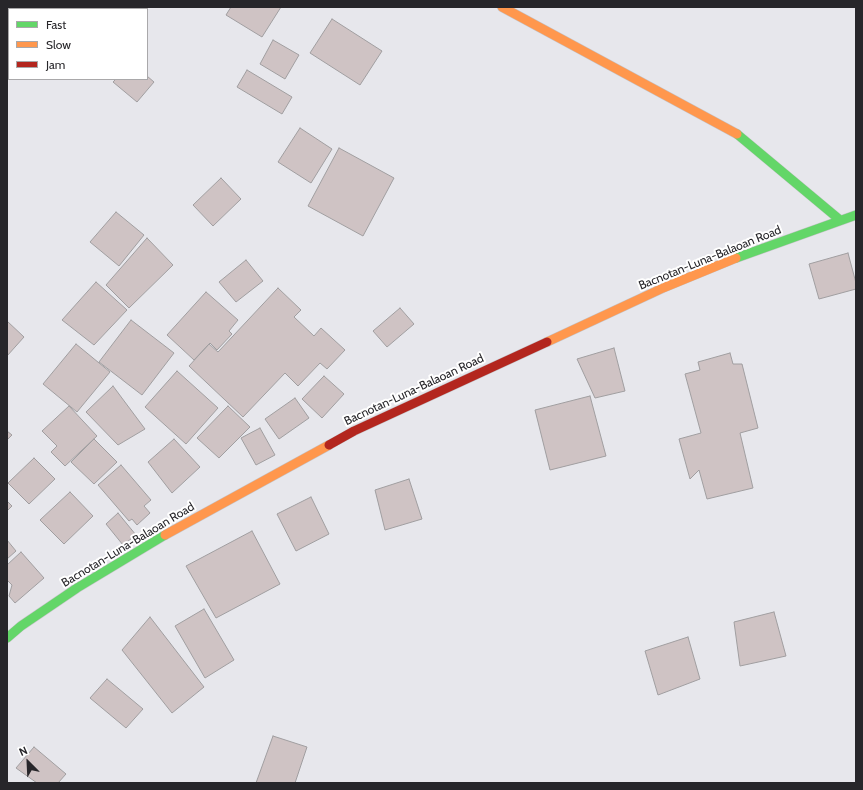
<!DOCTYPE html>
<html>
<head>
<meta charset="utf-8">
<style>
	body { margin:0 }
	#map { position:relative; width:863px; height:790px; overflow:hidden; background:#e7e7ec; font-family:Cabin,sans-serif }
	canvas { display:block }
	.frame { position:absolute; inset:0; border:8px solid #27262a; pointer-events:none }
	.legend { position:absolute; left:8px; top:8px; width:140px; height:72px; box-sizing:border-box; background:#fff; border:1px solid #a9a8aa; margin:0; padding:5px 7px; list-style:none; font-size:12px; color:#27262a }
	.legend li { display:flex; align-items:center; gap:8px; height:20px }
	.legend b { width:20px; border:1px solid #a9a8aa }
	.north { position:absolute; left:8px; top:742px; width:40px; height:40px; -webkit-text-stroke:3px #fff; paint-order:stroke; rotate:336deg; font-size:11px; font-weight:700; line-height:16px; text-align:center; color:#27262a }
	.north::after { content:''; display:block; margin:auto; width:14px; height:18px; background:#27262a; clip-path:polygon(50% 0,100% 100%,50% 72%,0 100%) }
</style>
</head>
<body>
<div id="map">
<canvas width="863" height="790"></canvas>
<div class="frame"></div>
<ul class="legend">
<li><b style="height:5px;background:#63d668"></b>Fast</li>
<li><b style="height:5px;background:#ff974d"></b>Slow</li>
<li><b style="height:5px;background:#b3261e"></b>Jam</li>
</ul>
<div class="north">N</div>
</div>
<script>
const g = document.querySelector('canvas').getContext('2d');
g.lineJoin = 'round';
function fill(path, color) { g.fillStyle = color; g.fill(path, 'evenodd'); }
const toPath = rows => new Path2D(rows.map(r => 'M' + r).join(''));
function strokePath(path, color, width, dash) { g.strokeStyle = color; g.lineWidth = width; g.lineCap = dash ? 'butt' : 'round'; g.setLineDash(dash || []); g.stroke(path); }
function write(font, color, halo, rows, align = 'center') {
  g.font = font + ' Cabin,sans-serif'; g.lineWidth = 4; g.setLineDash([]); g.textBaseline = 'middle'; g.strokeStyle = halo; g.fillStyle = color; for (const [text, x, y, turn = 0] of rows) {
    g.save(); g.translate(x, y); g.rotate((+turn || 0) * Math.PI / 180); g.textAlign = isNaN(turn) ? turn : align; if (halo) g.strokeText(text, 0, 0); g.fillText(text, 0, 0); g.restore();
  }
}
const building = toPath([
	[231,7,281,7,262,37,226,15,231,7],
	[332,19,382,51,360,85,310,53,332,19],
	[273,40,299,55,285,79,260,64,273,40],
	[247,70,292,97,282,114,237,87,247,70],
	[147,76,154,82,137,102,113,82,116,79,147,79,147,76],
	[300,128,332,149,311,183,278,162,300,128],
	[339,148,394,178,363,236,308,206,339,148],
	[221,178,241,199,213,226,193,205,221,178],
	[116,212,144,235,119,266,90,242,116,212],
	[147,238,173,265,129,308,106,285,147,238],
	[848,253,856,283,856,289,819,299,809,264,848,253],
	[246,260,263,281,236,302,219,282,246,260],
	[96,282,127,310,94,345,62,320,96,282],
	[278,288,301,310,294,317,314,336,321,328,345,350,327,369,320,363,298,386,285,373,243,417,189,366,209,344,218,352,278,288],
	[206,292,238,320,229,331,232,334,217,350,210,343,194,360,167,335,206,292],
	[400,308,414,324,387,347,373,331,400,308],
	[131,320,174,353,142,395,99,362,131,320],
	[7,321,24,337,7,356,7,321],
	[76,344,110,372,77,412,43,384,76,344],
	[614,348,625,391,595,398,577,359,614,348],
	[730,353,733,364,742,364,758,428,740,433,753,488,707,499,699,470,690,479,679,439,701,433,685,374,700,370,698,362,730,353],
	[177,371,218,408,186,444,145,407,177,371],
	[324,376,344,394,322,418,302,399,324,376],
	[113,386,145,429,118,445,86,412,113,386],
	[590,396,606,456,550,470,535,410,590,396],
	[295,398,309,418,279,439,265,419,295,398],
	[69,406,97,436,65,466,51,452,57,446,42,431,69,406],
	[228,406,250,427,219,458,197,438,228,406],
	[260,428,275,455,256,465,241,438,260,428],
	[7,431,12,435,7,440,7,431],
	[94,439,117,462,94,484,71,462,94,439],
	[174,439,200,467,172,493,148,462,174,439],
	[34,458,55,479,29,504,8,483,34,458],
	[121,465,151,500,144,506,150,513,137,525,132,519,129,521,98,485,121,465],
	[409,479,422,519,385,530,375,490,409,479],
	[70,492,93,516,64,544,40,520,70,492],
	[311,497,329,534,296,551,277,514,311,497],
	[7,501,12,506,7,511,7,501],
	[118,513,136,535,123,545,106,524,118,513],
	[252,531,280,584,216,618,186,566,252,531],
	[7,540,16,551,7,559,7,540],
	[21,552,44,578,15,603,9,596,12,585,7,580,7,565,21,552],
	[204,609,234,660,205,678,175,626,204,609],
	[774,612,786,656,740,666,734,622,774,612],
	[150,617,204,687,172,713,122,650,150,617],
	[688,637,700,679,658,695,645,651,688,637],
	[107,679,143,709,126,728,90,698,107,679],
	[273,736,307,747,295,783,256,783,273,736],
	[34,747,66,774,58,783,37,783,16,768,34,747]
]);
fill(building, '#cfc3c4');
strokePath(building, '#a09ea0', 1);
const fast = toPath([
	[737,134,840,220],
	[736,258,856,215],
	[7,638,21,626,77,588,165,535]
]);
const slow = toPath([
	[502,7,737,134],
	[547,342,663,288,736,258],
	[165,535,329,445]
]);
const jam = toPath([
	[329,445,354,431,547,342]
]);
strokePath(fast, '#c4c3c7', 10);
strokePath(slow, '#c4c3c7', 10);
strokePath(jam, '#c4c3c7', 10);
strokePath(fast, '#63d668', 9);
strokePath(slow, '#ff974d', 9);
strokePath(jam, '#b3261e', 9);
write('12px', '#27262a', '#fff', [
	["Bacnotan-Luna-Balaoan Road",710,258,-22],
	["Bacnotan-Luna-Balaoan Road",414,390,-25],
	["Bacnotan-Luna-Balaoan Road",128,545,-31]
]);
</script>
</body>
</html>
